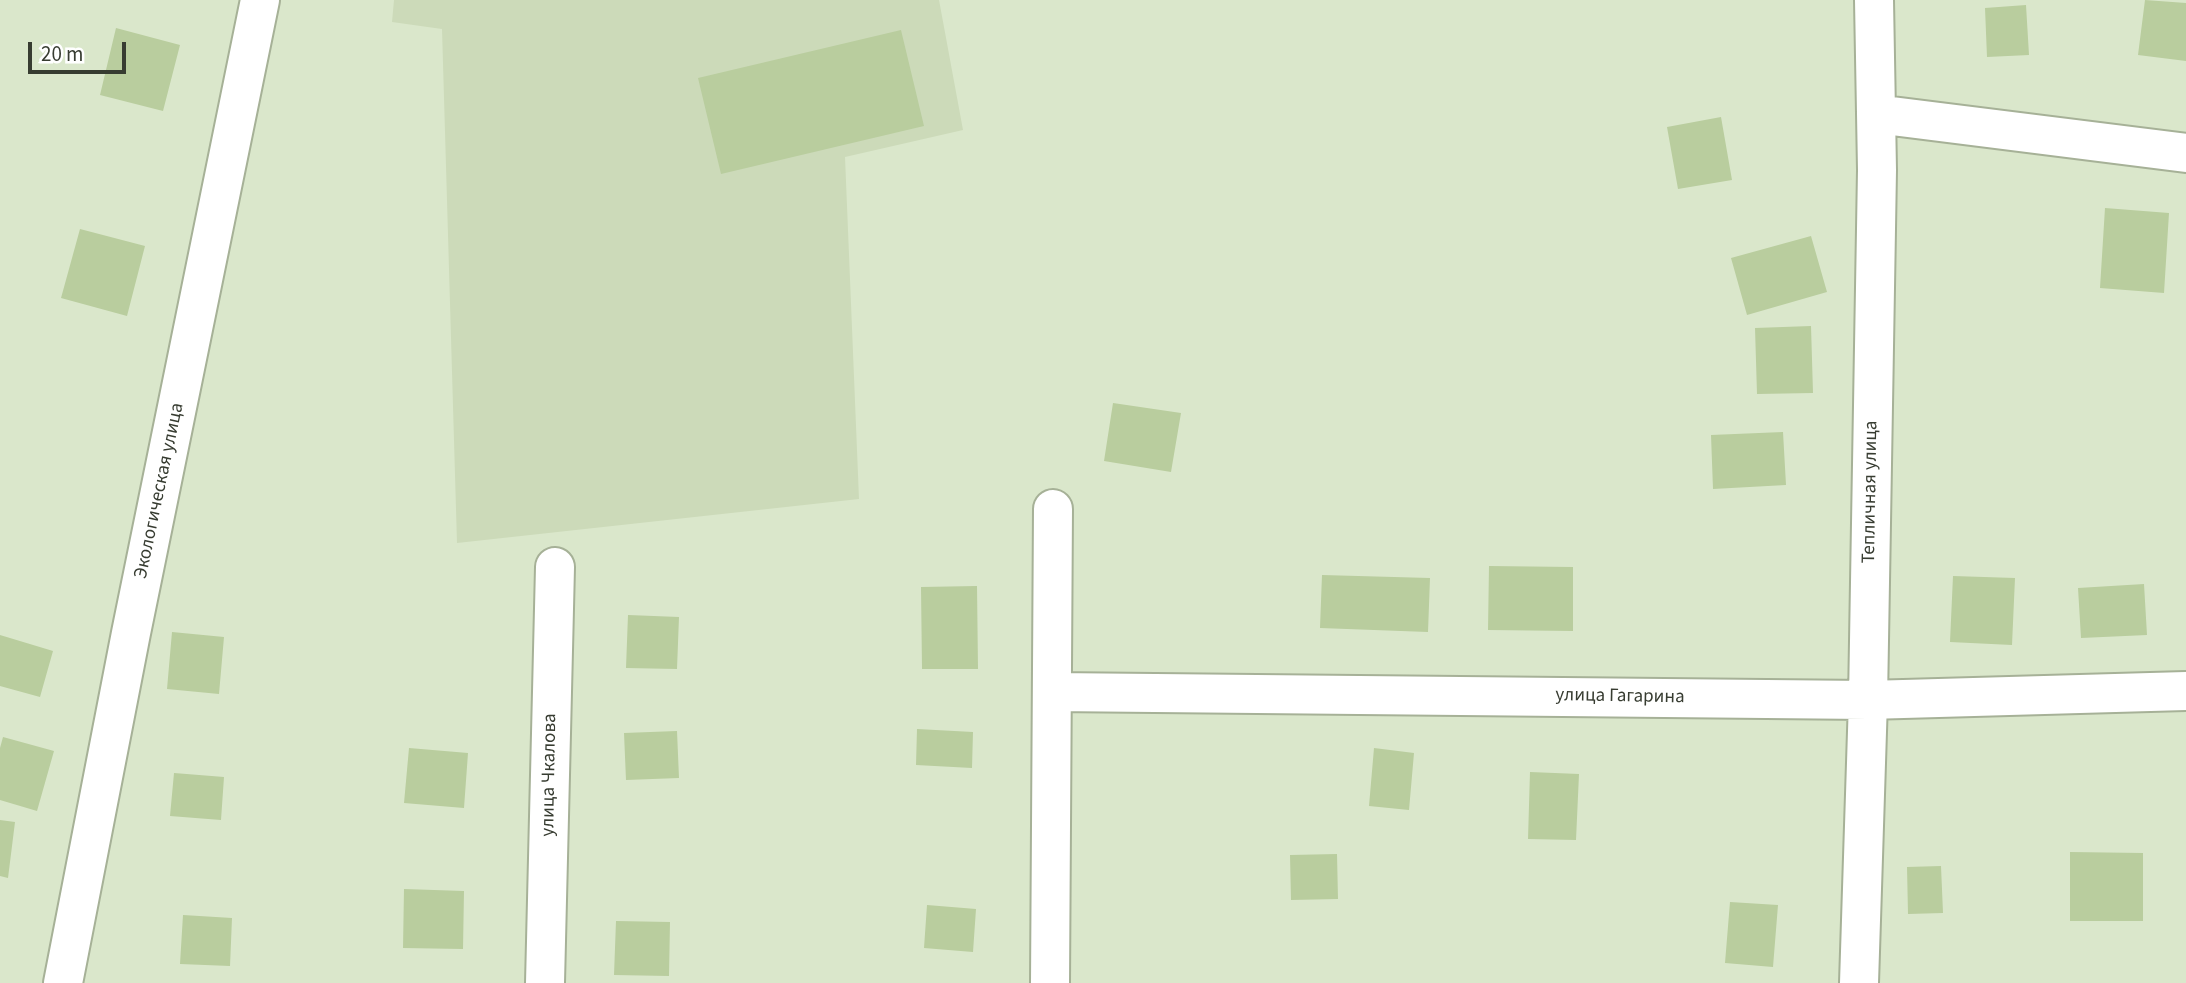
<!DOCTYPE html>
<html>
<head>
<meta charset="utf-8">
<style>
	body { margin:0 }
	#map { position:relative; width:2186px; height:983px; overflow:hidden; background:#dae7cb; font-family:"Source Sans 3",sans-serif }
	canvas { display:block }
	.scale { position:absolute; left:28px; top:42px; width:98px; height:32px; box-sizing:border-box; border:4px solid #373c31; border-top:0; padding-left:9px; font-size:21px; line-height:24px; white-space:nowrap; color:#373c31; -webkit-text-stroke:5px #fff; paint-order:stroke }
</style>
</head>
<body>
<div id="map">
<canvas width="2186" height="983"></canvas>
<div class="scale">20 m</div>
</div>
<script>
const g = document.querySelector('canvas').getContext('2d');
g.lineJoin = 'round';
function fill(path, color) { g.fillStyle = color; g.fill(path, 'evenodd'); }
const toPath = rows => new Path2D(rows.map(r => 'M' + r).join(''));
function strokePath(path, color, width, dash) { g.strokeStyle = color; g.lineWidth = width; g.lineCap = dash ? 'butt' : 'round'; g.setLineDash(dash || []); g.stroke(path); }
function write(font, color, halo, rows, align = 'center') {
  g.font = font + ' "Source Sans 3",sans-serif'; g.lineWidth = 7; g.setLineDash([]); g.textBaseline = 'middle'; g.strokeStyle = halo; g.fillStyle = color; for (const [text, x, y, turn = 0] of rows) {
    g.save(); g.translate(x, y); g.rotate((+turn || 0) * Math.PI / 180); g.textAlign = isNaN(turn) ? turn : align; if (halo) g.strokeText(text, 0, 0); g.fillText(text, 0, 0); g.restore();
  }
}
fill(toPath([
	[394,0,939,0,963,130,845,157,859,499,457,543,442,29,392,22]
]), '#ccdab9');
fill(toPath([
	[2145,0,2186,3,2186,61,2138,55],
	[2026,5,2029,55,1987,57,1985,8],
	[116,28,180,45,163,111,100,95],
	[901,30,924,126,721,174,698,78],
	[1721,117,1732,180,1678,189,1667,127],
	[2105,208,2169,213,2164,293,2100,288],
	[80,229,145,246,127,316,61,298],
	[1811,236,1827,292,1747,315,1731,258],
	[1811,326,1813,393,1757,394,1755,328],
	[1113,403,1181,413,1171,472,1104,461],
	[1783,432,1786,485,1713,489,1711,435],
	[1489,566,1573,567,1573,631,1488,630],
	[1322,575,1430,578,1428,632,1320,628],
	[1953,576,2015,578,2012,645,1950,642],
	[2144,584,2147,635,2081,638,2078,588],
	[977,586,978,669,922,669,921,587],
	[628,615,679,617,677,669,626,668],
	[172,632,224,637,219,694,167,689],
	[0,635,53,651,40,697,0,686],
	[917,729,973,732,972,768,916,765],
	[677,731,679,778,626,780,624,733],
	[3,737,54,751,37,811,0,800,0,748],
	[409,748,468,753,464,808,404,803],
	[1374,748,1414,753,1409,810,1369,806],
	[1530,772,1579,774,1576,840,1528,839],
	[174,773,224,777,221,820,170,816],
	[0,820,15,822,8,878,0,876],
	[2070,852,2143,853,2143,921,2070,921],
	[1337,854,1338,899,1291,900,1290,855],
	[1941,866,1943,913,1908,914,1907,867],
	[404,889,464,891,463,949,403,948],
	[1730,902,1778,905,1773,967,1725,963],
	[927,905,976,909,973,952,924,948],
	[183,915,232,918,230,966,180,964],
	[616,921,670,922,669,976,614,975]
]), '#b9cd9e');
const minor = toPath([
	[1876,114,2186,153],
	[1053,692,1868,700,2186,691],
	[63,983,131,633,260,0],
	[545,983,555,567],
	[1050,983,1053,509],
	[1859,983,1868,700,1877,170,1874,0]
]);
strokePath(minor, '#a6b197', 42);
strokePath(minor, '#fff', 38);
write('19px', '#373c31', '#fff', [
	["Экологическая улица",160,491,-78],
	["Тепличная улица",1871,492,-89],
	["улица Гагарина",1620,697,1],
	["улица Чкалова",550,775,-89]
]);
</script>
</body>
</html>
